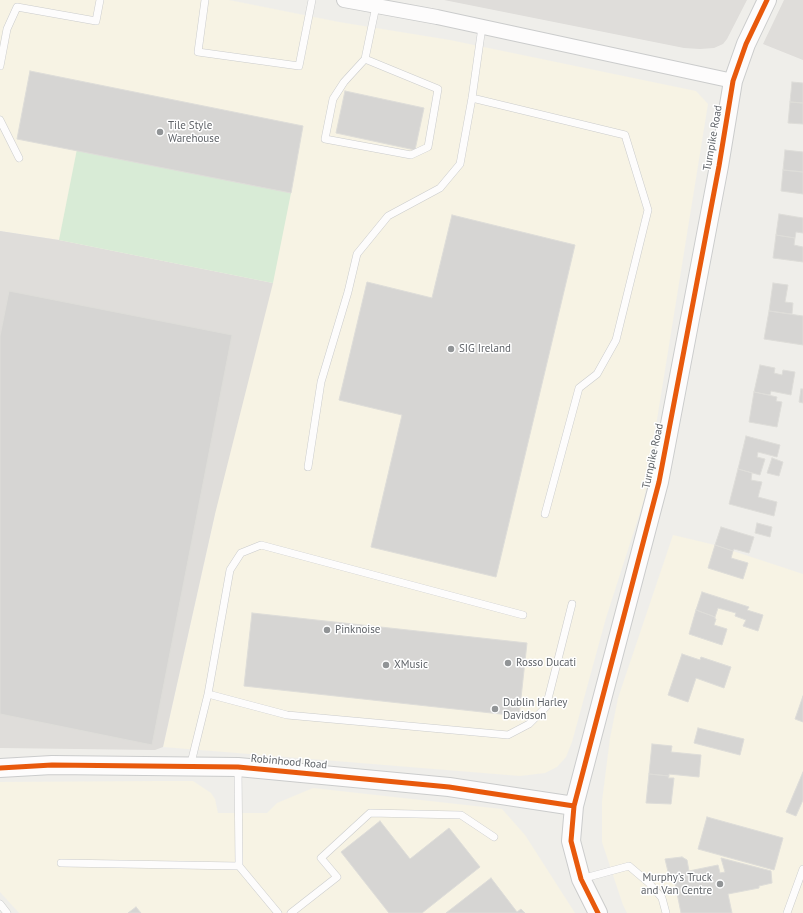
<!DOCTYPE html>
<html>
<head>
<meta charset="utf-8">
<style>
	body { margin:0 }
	canvas { display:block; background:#efeeea }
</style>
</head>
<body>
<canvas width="803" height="913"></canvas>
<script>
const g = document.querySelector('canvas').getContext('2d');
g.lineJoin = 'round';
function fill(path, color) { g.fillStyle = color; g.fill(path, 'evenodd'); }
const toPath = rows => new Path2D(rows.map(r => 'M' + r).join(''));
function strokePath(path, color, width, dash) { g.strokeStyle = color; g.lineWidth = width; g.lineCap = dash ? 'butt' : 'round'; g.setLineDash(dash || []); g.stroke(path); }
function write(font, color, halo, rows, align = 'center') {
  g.font = font + ' "PT Sans",sans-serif'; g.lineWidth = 3; g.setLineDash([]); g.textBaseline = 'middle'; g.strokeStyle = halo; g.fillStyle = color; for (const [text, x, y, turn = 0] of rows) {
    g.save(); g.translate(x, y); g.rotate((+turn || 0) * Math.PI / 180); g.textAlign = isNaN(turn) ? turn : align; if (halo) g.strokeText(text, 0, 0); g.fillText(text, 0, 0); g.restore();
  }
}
fill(toPath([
	[0,0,229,0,339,22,450,40,696,91,708,104,644,500,606,618,572,742,566,757,557,767,545,773,520,776,163,747,215,514,59,240,0,231],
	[673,535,715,545,803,574,803,913,627,913,623,905,602,842,602,801,610,738,618,698],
	[157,781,193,781,211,793,215,799,218,813,267,813,277,803,313,788,502,809,525,835,575,913,19,913,0,892,0,782]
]), '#f7f3e4');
fill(toPath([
	[444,0,747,0,727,39,723,44,714,48,700,49,684,48],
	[784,0,803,0,803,60,763,44],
	[0,231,59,240,273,283,215,514,163,747,155,750,0,748]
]), '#dfddda');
fill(toPath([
	[77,149,291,193,273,283,59,240]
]), '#d8ebd6');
const building = toPath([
	[30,71,303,126,291,193,17,139,30,71],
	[792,82,803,83,803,103,790,102,792,82],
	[345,91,424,108,415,150,336,133,345,91],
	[790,102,803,103,803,124,788,123,790,102],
	[785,150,803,152,803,172,783,170,785,150],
	[783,170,803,172,803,194,781,191,783,170],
	[779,214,803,218,803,233,796,232,795,238,776,235,779,214],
	[452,215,575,245,496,577,371,547,402,415,339,400,367,282,432,298,452,215],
	[776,235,795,238,794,245,803,247,803,262,773,258,776,235],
	[773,283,788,285,785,302,793,303,792,314,769,311,773,283],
	[9,291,232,335,152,745,0,714,0,336,9,291],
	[769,311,803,316,803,345,764,339,769,311],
	[760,365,775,368,774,373,782,375,783,370,795,372,791,395,771,391,770,395,754,392,760,365],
	[801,389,803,389,803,403,799,402,801,389],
	[754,392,777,397,776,401,782,402,777,427,749,422,754,392],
	[746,436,780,445,777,457,758,452,757,457,765,459,760,475,738,469,746,436],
	[772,458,783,462,779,476,767,473,772,458],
	[738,469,752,473,751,480,762,482,758,497,777,502,774,516,729,504,738,469],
	[757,523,772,527,770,537,755,533,757,523],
	[721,527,754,537,749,553,734,549,733,551,715,545,721,527],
	[715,545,733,551,731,558,748,563,743,579,708,568,715,545],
	[702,592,749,607,747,610,763,615,758,631,743,626,746,620,735,616,736,613,718,608,715,617,696,610,702,592],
	[696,610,715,617,715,619,716,619,714,625,727,629,722,645,689,634,696,610],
	[252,613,527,643,519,716,244,686,252,613],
	[682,654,700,660,701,657,731,667,724,688,696,678,688,702,668,695,682,654],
	[803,696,803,722,795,719,803,696],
	[698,728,744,739,740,755,694,743,698,728],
	[652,744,672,746,671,752,701,755,699,777,669,774,669,776,649,774,652,744],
	[803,772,803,800,796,816,786,812,803,772],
	[649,774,669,776,668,778,674,778,671,804,646,803,649,774],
	[707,817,783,838,774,870,698,849,707,817],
	[380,821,410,859,449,828,480,867,422,913,389,913,341,852,380,821],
	[682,857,687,860,689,871,718,865,720,873,725,872,721,858,771,871,772,883,759,886,759,888,728,894,732,913,681,913,675,883,670,880,665,859,682,857],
	[491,878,517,912,521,909,525,913,446,913,491,878],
	[136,907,141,913,128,913,136,907]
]);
fill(building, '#d6d5d3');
strokePath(building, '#deddd9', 1);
const service = toPath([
	[205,0,198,52,299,66,312,0],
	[365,59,438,89,428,147,411,155,325,139,333,99,344,82,365,59,376,6],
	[0,66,7,29,17,7,96,21,100,0],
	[472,98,625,135,648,210,616,340,597,374,579,388,545,514],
	[0,120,19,158],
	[308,467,321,382,348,292,357,254,388,216,440,188,460,164,472,98,482,27],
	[208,694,287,715,508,735,529,724,546,707,572,604],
	[190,767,208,694,230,570,241,553,261,545,523,615],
	[238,768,239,866,278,913],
	[61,863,239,866],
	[581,879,629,866,649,883,662,898,666,913],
	[0,904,7,913],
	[291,913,337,877,321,858,370,813,461,815,494,837],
	[787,913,803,869]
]);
const minor = toPath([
	[344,0,437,17,733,81]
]);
const tertiary = toPath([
	[0,768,52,765,238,767,449,787,574,806],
	[598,913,581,879,571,841,574,806,659,482,719,166,733,81,746,44,767,0]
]);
strokePath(service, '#cbcccc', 8);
strokePath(minor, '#cbcccc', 16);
strokePath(tertiary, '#cbcccc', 20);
strokePath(service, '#fdfcfc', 7);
strokePath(minor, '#fdfcfc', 14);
strokePath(tertiary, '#fdfcfc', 18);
strokePath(toPath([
	[0,768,52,765,238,767,449,787,574,806],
	[598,913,581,879,571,841,574,806,659,482,719,166,733,81,746,44,767,0]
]), '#e8590c', 5);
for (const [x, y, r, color] of [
	[160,132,4,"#919496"],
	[451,349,4,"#919496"],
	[327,630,4,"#919496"],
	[508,663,4,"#919496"],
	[386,665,4,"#919496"],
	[495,709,4,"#919496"],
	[720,884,4,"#919496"]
]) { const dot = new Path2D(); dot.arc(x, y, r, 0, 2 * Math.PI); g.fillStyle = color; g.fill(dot); strokePath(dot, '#fff', 1.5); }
write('11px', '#5f6368', '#fff', [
	["Tile Style",168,126],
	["Warehouse",168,139],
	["SIG Ireland",459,349],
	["Pinknoise",335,630],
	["Rosso Ducati",516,663],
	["XMusic",394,665],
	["Dublin Harley",503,703],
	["Davidson",503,716],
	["Murphy's Truck",712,878,"right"],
	["and Van Centre",712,891,"right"]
], 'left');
write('11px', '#5f6368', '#fff', [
	["Turnpike Road",713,138,-80],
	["Turnpike Road",653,456,-78],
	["Robinhood Road",289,762,5]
]);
</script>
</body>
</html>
